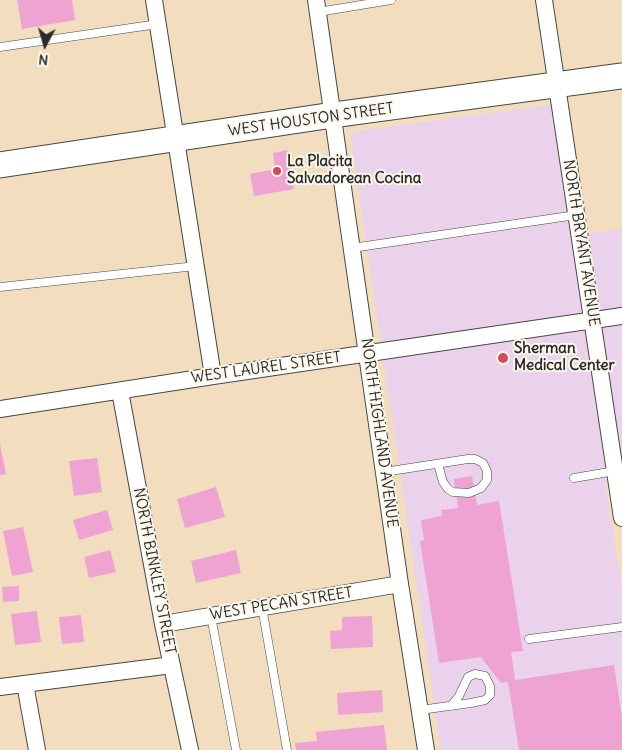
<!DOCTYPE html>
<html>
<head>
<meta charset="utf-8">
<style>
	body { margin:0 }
	#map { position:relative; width:622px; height:750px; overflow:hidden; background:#f2ddbe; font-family:Delius,sans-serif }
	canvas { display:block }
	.north { position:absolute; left:20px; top:20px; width:50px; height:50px; -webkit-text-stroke:4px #fbf7ec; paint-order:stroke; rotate:186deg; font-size:14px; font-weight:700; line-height:20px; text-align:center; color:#2b2b2b }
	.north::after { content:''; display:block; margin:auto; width:18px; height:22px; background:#2b2b2b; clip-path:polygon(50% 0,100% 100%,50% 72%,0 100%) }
</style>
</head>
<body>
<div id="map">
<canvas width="622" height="750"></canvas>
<div class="north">N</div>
</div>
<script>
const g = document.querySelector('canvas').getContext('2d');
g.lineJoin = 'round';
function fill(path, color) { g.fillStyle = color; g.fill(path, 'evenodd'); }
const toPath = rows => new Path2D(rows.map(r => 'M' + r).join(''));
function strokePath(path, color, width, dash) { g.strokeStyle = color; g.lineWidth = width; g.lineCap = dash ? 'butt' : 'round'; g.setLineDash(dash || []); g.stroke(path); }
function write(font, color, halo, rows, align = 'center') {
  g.font = font + ' Delius,sans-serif'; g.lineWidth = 4; g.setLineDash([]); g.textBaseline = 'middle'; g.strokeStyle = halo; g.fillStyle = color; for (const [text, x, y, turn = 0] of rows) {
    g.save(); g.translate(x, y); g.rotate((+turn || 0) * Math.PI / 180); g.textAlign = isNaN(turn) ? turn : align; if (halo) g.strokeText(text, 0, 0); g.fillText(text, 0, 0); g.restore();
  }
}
fill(toPath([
	[551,105,570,236,622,229,622,479,605,482,622,589,622,750,441,750,350,132]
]), '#ead1ec');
fill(toPath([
	[17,0,72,0,75,20,22,29],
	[287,150,294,189,254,196,250,174,275,169,273,153],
	[0,444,6,474,0,475],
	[97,458,102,492,74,496,69,461],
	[472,476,477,505,499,501,523,651,511,652,515,680,614,665,622,718,622,750,519,750,508,682,501,683,481,657,439,663,420,541,424,540,421,520,442,516,441,510,458,508,454,479],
	[216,487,225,517,185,528,177,499],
	[107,510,113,530,79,540,73,520],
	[23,527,33,572,12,576,3,531],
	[110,550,116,572,89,578,84,557],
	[236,550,241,573,196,583,191,561],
	[19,586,19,601,3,602,2,587],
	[37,611,41,642,15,645,11,614],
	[81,615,84,642,62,644,59,617],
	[372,616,373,647,331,649,330,631,342,630,342,617],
	[382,690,383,712,338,715,337,693],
	[384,725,387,750,296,750,295,743,317,741,316,732]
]), '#efa3d3');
const lane = toPath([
	[318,12,391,0],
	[0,47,158,24],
	[352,248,576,215],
	[0,287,196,266],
	[384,472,468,459,475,459,483,463,487,471,487,480,481,488,469,493,453,492,448,489,443,482,438,464],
	[574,478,615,471],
	[262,607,287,750],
	[211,616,236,750],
	[529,639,622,627],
	[420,710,471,703,485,700,490,695,490,686,485,676,475,674,468,677,459,696,451,706]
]);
const street = toPath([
	[154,0,213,376],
	[316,0,400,584,426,750],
	[544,0,622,518],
	[120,391,163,624,190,750],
	[0,409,213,376,622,316],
	[163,624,400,584],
	[25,684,37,750],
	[0,687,172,665]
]);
const primary = toPath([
	[0,165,333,115,622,76]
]);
strokePath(lane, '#494641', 9);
strokePath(street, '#494641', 18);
strokePath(primary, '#494641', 27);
strokePath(lane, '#fff', 8);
strokePath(street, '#fff', 16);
strokePath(primary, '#fff', 25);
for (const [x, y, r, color] of [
	[277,171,5,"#d1495b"],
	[503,358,6,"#d1495b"]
]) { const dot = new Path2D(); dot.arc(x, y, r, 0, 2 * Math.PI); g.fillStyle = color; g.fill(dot); strokePath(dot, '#fbf7ec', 2); }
write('15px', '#2b2b2b', '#fbf7ec', [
	["WEST HOUSTON STREET",311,120,-8],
	["NORTH BRYANT AVENUE",581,243,81],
	["WEST LAUREL STREET",266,368,-8],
	["NORTH HIGHLAND AVENUE",379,433,82],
	["NORTH BINKLEY STREET",154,571,79],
	["WEST PECAN STREET",281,604,-9]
]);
write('bold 15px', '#2b2b2b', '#fbf7ec', [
	["La Placita",287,162],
	["Salvadorean Cocina",287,179],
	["Sherman",514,349],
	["Medical Center",514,366]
], 'left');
</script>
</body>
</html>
